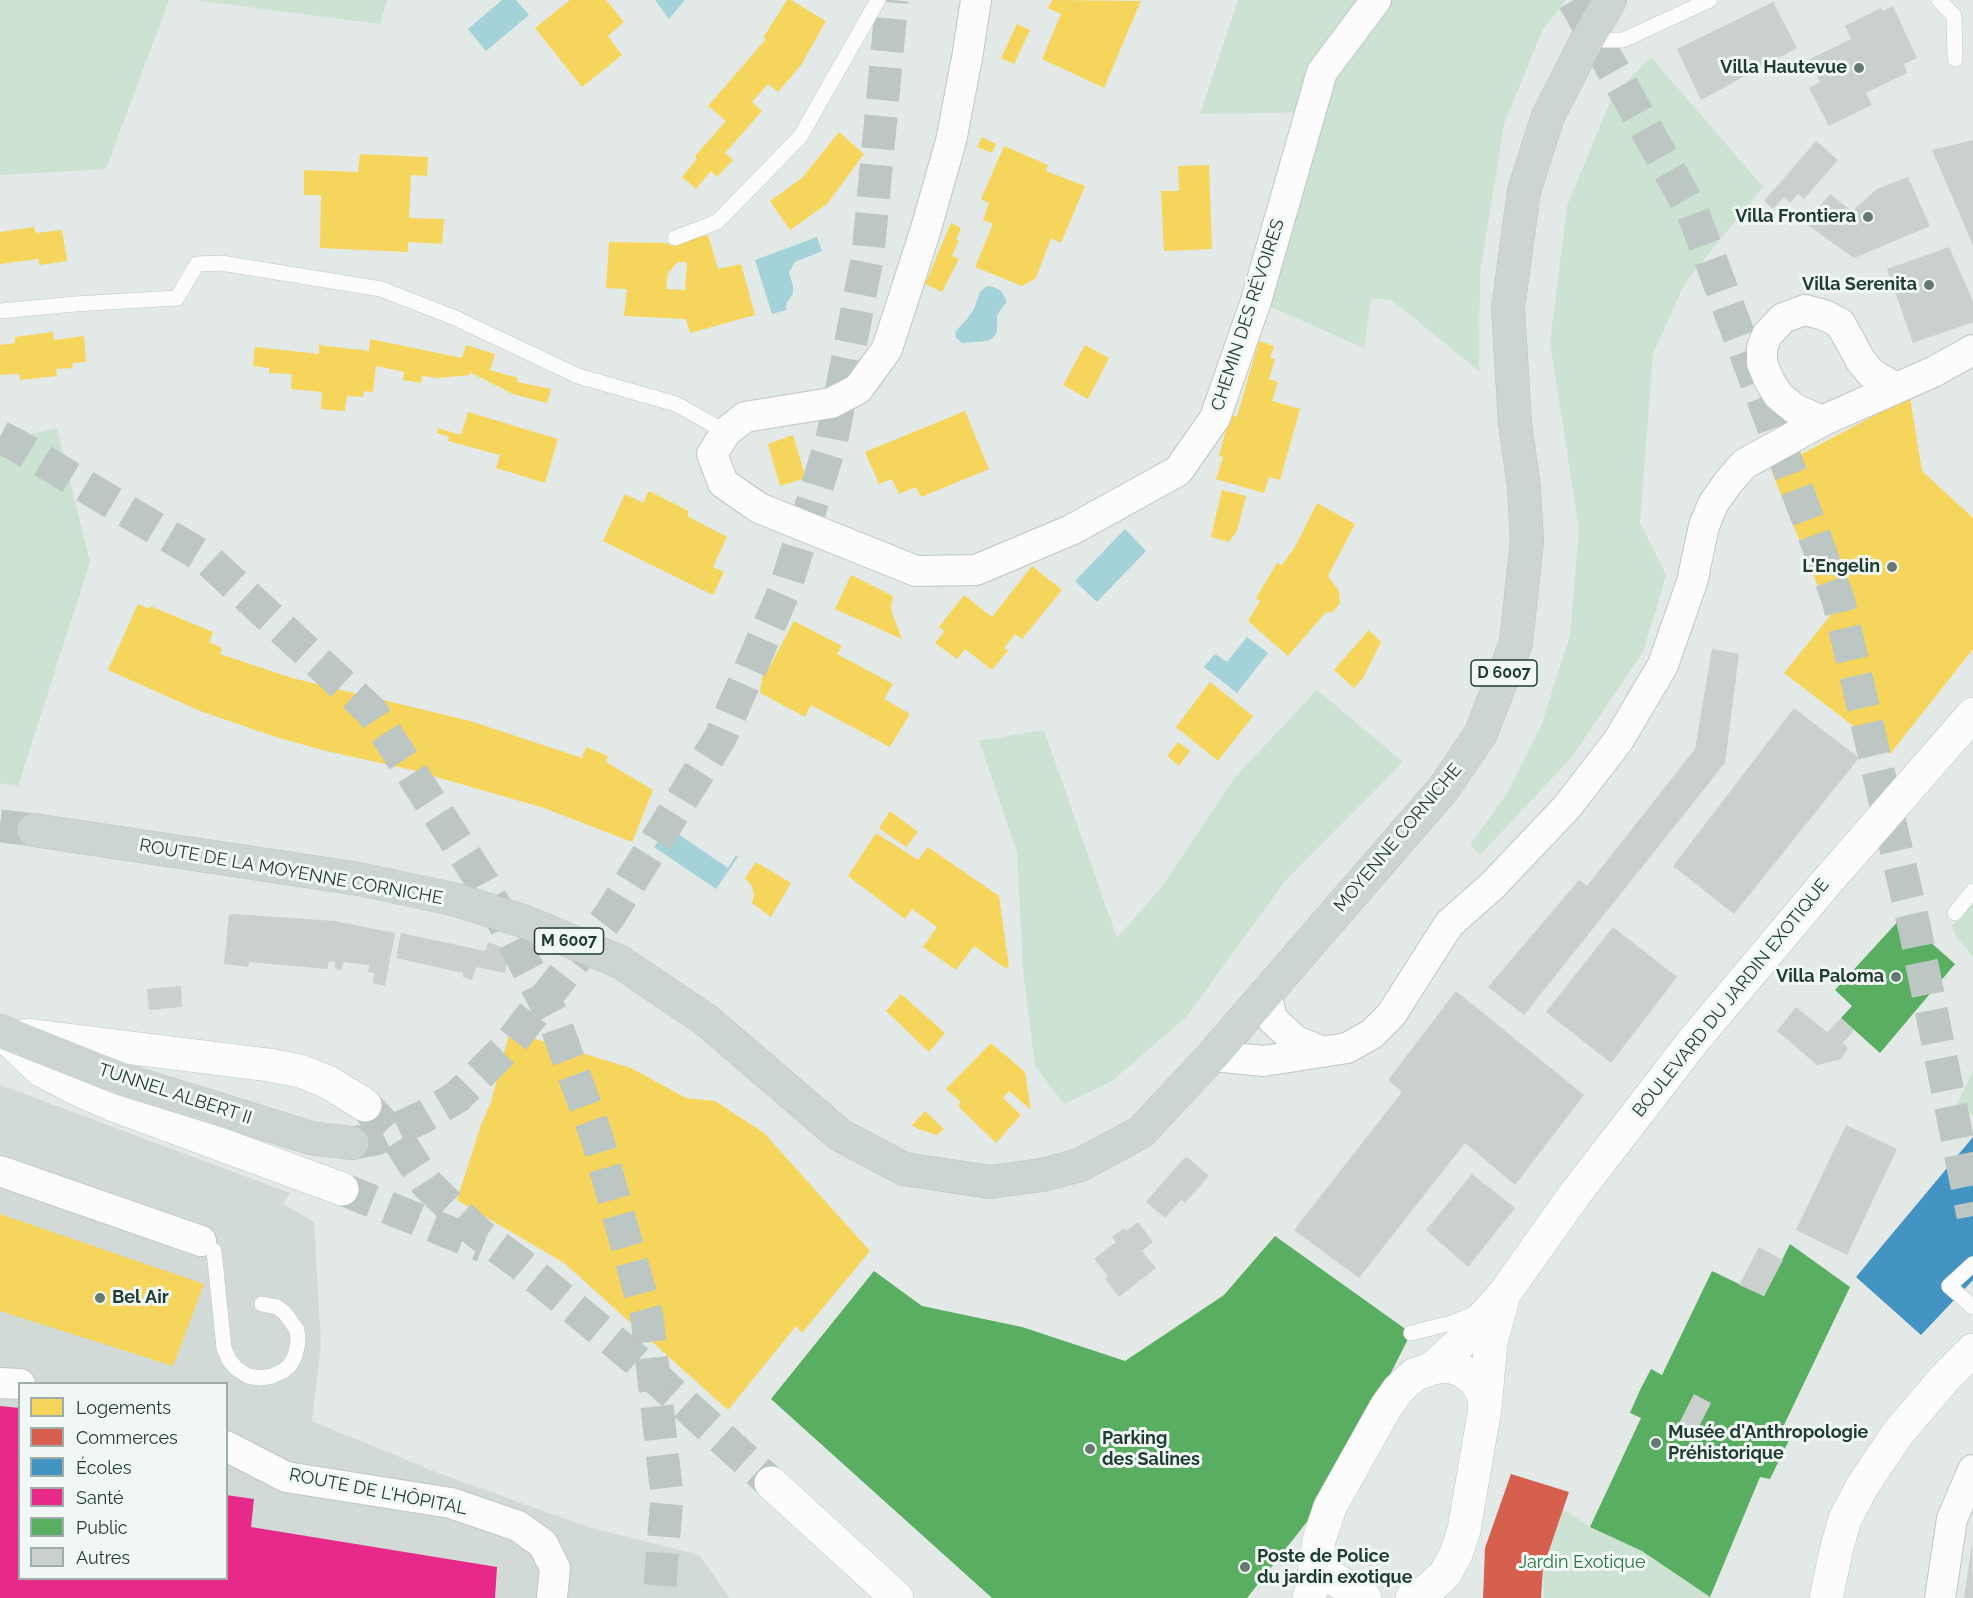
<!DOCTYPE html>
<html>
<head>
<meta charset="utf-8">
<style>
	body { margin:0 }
	#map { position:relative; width:1973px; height:1598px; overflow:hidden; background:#e3e9e6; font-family:Raleway,sans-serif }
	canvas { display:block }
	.legend { position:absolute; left:18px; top:1382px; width:210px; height:198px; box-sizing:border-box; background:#f1f8f4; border:2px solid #9eada7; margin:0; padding:8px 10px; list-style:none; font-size:18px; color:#213c33 }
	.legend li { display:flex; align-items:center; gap:12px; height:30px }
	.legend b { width:30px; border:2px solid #9eada7 }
</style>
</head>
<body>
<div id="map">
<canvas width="1973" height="1598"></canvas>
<ul class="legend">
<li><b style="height:16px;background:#f6d55c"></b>Logements</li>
<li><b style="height:16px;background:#d6604d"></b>Commerces</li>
<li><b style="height:16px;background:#4393c3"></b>Écoles</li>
<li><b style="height:16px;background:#e7298a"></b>Santé</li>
<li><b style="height:16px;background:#5aae61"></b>Public</li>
<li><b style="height:16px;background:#cad0cd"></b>Autres</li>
</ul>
</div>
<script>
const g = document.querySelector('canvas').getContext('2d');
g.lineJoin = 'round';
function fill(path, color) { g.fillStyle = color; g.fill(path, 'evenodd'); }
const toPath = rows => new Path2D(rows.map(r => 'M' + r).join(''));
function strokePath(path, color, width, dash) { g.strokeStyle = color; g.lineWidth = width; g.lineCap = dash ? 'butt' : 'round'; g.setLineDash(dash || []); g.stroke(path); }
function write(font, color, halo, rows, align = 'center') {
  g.font = font + ' Raleway,sans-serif'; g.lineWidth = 6; g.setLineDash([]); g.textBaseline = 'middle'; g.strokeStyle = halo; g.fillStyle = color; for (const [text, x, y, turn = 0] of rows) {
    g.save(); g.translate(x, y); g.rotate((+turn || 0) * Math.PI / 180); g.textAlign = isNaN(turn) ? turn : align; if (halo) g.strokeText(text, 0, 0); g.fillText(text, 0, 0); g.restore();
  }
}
fill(toPath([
	[0,1085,290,1193,283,1204,314,1222,321,1345,312,1421,438,1473,591,1528,699,1555,730,1598,0,1598],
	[20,1384,226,1384,226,1578,20,1578]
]), '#d1dad6');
fill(toPath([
	[0,0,169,0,106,169,0,175],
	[194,0,387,0,380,24],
	[1238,0,1566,0,1542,31,1504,124,1480,274,1479,371,1392,300,1371,298,1364,348,1269,306,1321,112,1200,114],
	[1651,57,1763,187,1685,283,1653,354,1640,523,1666,575,1643,652,1571,758,1480,855,1470,845,1508,792,1541,726,1570,636,1579,529,1550,342,1567,206,1612,97],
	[57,428,90,562,18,786,0,783,0,441],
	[1317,690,1403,762,1285,881,1187,1016,1112,1081,1064,1104,1035,1066,1023,971,1017,852,979,741,1044,730,1117,938,1161,888,1236,776],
	[1973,902,1973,957,1955,935,1952,926],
	[1973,1071,1973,1115,1957,1104],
	[1563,1509,1590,1527,1642,1551,1713,1598,1544,1598,1543,1568]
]), '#cce2d2');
fill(toPath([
	[502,0,516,0,529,15,486,51,468,29],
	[655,0,685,0,669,19],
	[817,237,822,251,795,262,789,272,793,286,793,294,787,302,786,310,772,314,755,260],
	[987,286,994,287,1001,291,1007,301,997,315,997,332,993,338,987,341,962,343,956,338,955,332,967,319,974,309,980,292],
	[1125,529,1146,551,1097,602,1075,581],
	[1247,637,1268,653,1237,693,1204,667,1215,654,1227,662],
	[668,827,728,868,736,855,738,857,716,889,654,847]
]), '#a3d3d8');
fill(toPath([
	[570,0,606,0,624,22,608,36,622,55,582,87,535,28],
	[787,0,791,0,826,21,801,65,778,92,768,84,752,102,762,111,725,153,733,160,717,177,711,171,696,189,682,177,697,159,695,156,726,121,708,106,766,39,763,38],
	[1052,0,1141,1,1104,88,1042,59,1061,14,1048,8],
	[1017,24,1030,30,1014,64,1001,58],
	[839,132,864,154,827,204,790,230,770,201,802,178],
	[982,137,996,144,992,153,977,147],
	[1004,146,1048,165,1046,171,1085,186,1061,243,1051,238,1036,278,1022,286,975,267,993,224,983,220,989,203,981,199],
	[360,154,428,157,427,176,411,175,409,218,444,219,442,244,408,242,408,252,320,248,321,195,304,195,304,170,358,172],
	[1209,165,1212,249,1164,251,1161,191,1179,191,1178,166],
	[951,223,961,228,956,240,959,240,952,256,959,259,942,292,925,284],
	[34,227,36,233,62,230,67,261,40,265,38,259,0,264,0,232],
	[708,235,718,269,741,264,755,315,690,333,686,319,624,316,627,289,606,288,609,242,669,243,669,245],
	[678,262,687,262,685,290,666,289,668,273],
	[53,332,54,340,84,336,86,362,73,363,72,368,56,369,57,376,20,380,19,374,0,375,0,345,15,343,15,337],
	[370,339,462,358,466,345,495,354,490,370,518,378,517,382,551,389,547,403,513,394,469,372,470,375,438,378,422,376,421,383,403,380,404,372,376,366,373,392,364,391,363,397,347,396,345,411,321,409,322,392,291,389,292,374,269,373,269,368,253,366,255,347,319,354,319,345,369,351],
	[1259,341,1274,346,1270,358,1275,359,1269,379,1278,382,1272,401,1300,409,1280,480,1269,477,1264,493,1216,479,1223,457,1219,456,1230,414,1237,417],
	[1085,345,1109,358,1088,399,1063,385],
	[1910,397,1922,471,1973,518,1973,649,1890,754,1784,673,1830,616,1771,470],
	[965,411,989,469,921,497,916,487,899,494,892,479,879,484,865,452],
	[468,412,558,439,545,483,496,468,500,455,448,441,449,437,437,433,438,428,461,435],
	[793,435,806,478,780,486,768,444],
	[1222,490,1246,496,1237,531,1229,542,1211,537],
	[649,491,689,511,687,516,727,537,713,567,724,572,713,595,603,541,625,494,643,503],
	[1317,503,1355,524,1328,576,1339,591,1340,603,1333,612,1325,613,1288,656,1248,621,1260,601,1256,598,1277,563,1282,565,1295,547],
	[1032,566,1062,590,1022,639,1015,634,1004,648,1008,651,992,670,965,649,957,659,935,643,945,631,939,627,964,595,992,617],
	[851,575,893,596,891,607,893,616,902,639,835,609],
	[138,604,149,609,150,606,213,632,209,642,222,648,220,654,292,678,470,721,582,758,586,747,608,756,606,762,653,790,632,842,544,808,412,770,322,750,276,737,200,711,108,670],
	[794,621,842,646,837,654,893,684,884,699,910,714,890,747,811,705,805,717,760,693,764,668,768,670],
	[1369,630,1381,642,1363,678,1354,688,1334,670],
	[1210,682,1253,716,1218,761,1176,727],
	[1178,742,1190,751,1179,766,1167,756],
	[890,811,918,832,906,847,879,828],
	[876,833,918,860,928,847,999,896,1009,967,1005,968,974,946,956,970,923,947,937,927,912,909,905,919,848,876],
	[756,862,791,883,771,917,752,903,754,894,752,886,745,878],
	[901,994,945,1033,929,1052,886,1011],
	[510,1031,631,1068,686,1098,715,1101,764,1133,870,1251,802,1333,796,1326,728,1410,564,1263,457,1200,481,1125,491,1102],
	[991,1043,1025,1072,1031,1110,1009,1091,1003,1098,1021,1115,996,1143,958,1106,961,1102,946,1089],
	[925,1111,944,1129,937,1135,918,1129,912,1125],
	[0,1214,204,1284,173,1366,0,1311]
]), '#f6d55c');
fill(toPath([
	[1511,1474,1569,1492,1543,1568,1541,1598,1483,1598,1485,1548]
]), '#d6604d');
fill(toPath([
	[1973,1137,1973,1280,1921,1335,1856,1277]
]), '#4393c3');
fill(toPath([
	[0,1406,20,1408,20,1578,226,1578,226,1495,254,1499,251,1527,497,1567,495,1598,0,1598]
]), '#e7298a');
fill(toPath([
	[1902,917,1955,964,1880,1053,1841,1018,1852,1006,1835,990],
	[1275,1236,1411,1333,1332,1490,1247,1598,992,1598,771,1399,874,1271,922,1306,1022,1327,1125,1361,1224,1295],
	[1790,1244,1850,1287,1784,1425,1794,1430,1770,1479,1760,1477,1710,1597,1642,1551,1590,1527,1641,1418,1630,1413,1640,1390,1651,1369,1662,1375,1712,1271,1764,1296]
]), '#5aae61');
fill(toPath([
	[1773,2,1797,48,1701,100,1677,49],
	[1893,6,1917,58,1904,64,1907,73,1866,93,1872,105,1829,126,1809,88,1820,82,1808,60,1851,39,1845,26,1881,8,1883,11],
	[1973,140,1973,245,1932,150],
	[1816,141,1838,160,1804,199,1798,194,1790,203,1784,197,1773,209,1764,201],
	[1908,177,1930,226,1854,258,1805,223,1830,194,1852,211,1877,189],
	[1949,247,1973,301,1973,322,1913,343,1887,269],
	[1712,649,1739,654,1725,763,1524,1015,1488,987,1579,880,1587,886,1695,749],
	[1794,708,1859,758,1734,914,1673,866],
	[234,914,335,921,395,933,385,986,373,983,374,973,368,972,369,965,343,962,342,970,335,969,335,962,329,961,327,969,249,962,248,967,224,964,229,915],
	[1613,927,1677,977,1611,1063,1546,1012],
	[401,933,485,951,488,942,509,950,505,973,476,967,472,980,463,977,463,973,396,958],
	[519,958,532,964,527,971,516,966],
	[181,986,182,1007,149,1010,147,989],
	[1456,991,1584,1095,1515,1185,1465,1143,1359,1278,1294,1230,1402,1092,1388,1080],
	[1796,1007,1827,1032,1841,1018,1854,1030,1843,1043,1848,1048,1841,1059,1817,1065,1777,1031],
	[1846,1125,1897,1149,1847,1255,1796,1230],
	[1187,1157,1209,1176,1185,1203,1181,1200,1165,1218,1146,1202,1182,1160],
	[1472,1174,1515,1208,1468,1267,1426,1230],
	[1138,1222,1153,1242,1142,1251,1156,1268,1119,1297,1105,1279,1108,1276,1094,1259,1116,1242,1112,1237,1124,1228,1126,1231],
	[1759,1247,1783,1260,1764,1296,1739,1285],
	[1694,1394,1711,1403,1691,1442,1674,1433],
	[1972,1544,1973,1598,1964,1598]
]), '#cad0cd');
strokePath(toPath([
	[365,1105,397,1138,427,1184,478,1233,518,1262,635,1359,771,1483],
	[342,1189,483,1246]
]), '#bcc6c2', 33, [33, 16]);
strokePath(toPath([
	[1574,0,1693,213,1838,599,1915,930,1973,1216],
	[0,437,16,445,207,559,372,712,483,883,553,1017,597,1138,647,1317,667,1496,659,1598],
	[0,826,34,830],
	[352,1143,376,1139,423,1117,457,1097,508,1046,610,915,720,738,785,589,832,439,868,254,892,0]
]), '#bcc6c2', 33, [33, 16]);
const lane = toPath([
	[1939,0,1954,16,1955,59],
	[1587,40,1623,40,1710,0],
	[675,238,717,222,800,137,878,0],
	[0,311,75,304,177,298,197,264,221,263,381,289,453,317,578,376,676,404,726,432],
	[1955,913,1973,891],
	[201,1241,214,1251,224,1348,229,1360,237,1369,248,1376,260,1378,272,1376,283,1371,290,1365,295,1356,298,1342,297,1330,285,1313,277,1307,262,1304],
	[1973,1264,1949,1286,1973,1307],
	[1411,1333,1455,1322,1474,1314]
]);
const street = toPath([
	[976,0,967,58,951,141,925,232,887,349,858,389,831,403,745,417,726,432,712,454,723,483,759,508,916,571,976,570,1071,530,1178,471,1215,418,1256,301,1322,72,1376,0],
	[1822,421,1795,409,1778,395,1769,380,1762,363,1762,348,1767,335,1783,318,1805,310,1824,315,1840,323,1861,361,1872,374,1896,388],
	[1266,993,1272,1019,1296,1041,1323,1052],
	[1212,1056,1264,1061,1347,1048,1372,1034,1391,1015,1449,924,1492,886,1567,807,1618,741,1663,665,1692,582,1704,526,1713,504,1727,484,1744,464,1822,421,1933,372,1973,350],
	[0,1171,201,1241],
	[0,1383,20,1384],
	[226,1446,286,1477,451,1503,518,1526,543,1544,555,1568,552,1598],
	[1940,1598,1952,1519,1973,1470]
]);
const secondary = toPath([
	[1,1032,41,1070,75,1088,111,1104,342,1189],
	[27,1035,269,1065,300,1071,328,1082,365,1105],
	[1433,1368,1458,1345,1504,1294,1575,1194,1694,1040,1825,884,1973,714],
	[771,1483,897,1598],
	[1317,1562,1333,1578,1365,1598],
	[1309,1598,1312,1588,1319,1540,1330,1507,1386,1407,1398,1390,1414,1375,1433,1368,1449,1366,1463,1371,1475,1380,1483,1393,1485,1408],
	[1412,1598,1429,1589,1445,1574,1456,1554,1464,1530,1485,1408,1491,1342,1502,1302],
	[1826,1598,1837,1547,1845,1519,1863,1485,1898,1433,1944,1379,1973,1350]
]);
const primary = toPath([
	[34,830,359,879,457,900,523,921,620,962,706,1020,840,1135,904,1169,990,1182,1042,1175,1080,1165,1141,1132,1212,1056,1444,788,1481,733,1516,643,1527,541,1524,488,1515,423,1508,308,1524,191,1548,116,1587,40,1610,0],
	[0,1031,121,1079,311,1138,352,1143]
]);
strokePath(lane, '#c0c6c3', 16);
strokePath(street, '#c0c6c3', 32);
strokePath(secondary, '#bfc6c3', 34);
strokePath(primary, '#bcc5c2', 34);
strokePath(lane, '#fbfcfb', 15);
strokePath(street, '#fbfcfb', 30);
strokePath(secondary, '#fbfcfb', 33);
strokePath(primary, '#cdd5d2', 33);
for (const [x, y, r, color] of [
	[1859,68,6,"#657972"],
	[1868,217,6,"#657972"],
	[1929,285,6,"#657972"],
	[1892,567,6,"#657972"],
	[1896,977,6,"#657972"],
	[100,1298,6,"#657972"],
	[1656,1443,6,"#657972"],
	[1090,1449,6,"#657972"],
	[1245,1567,6,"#657972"]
]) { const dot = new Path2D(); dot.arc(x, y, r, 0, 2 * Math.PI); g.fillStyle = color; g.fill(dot); strokePath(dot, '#f1f8f4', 2); }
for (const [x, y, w] of [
	[1504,673,66],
	[569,941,69]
]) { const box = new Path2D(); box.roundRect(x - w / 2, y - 13, w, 26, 4.5); g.fillStyle = '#f1f8f4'; g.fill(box); strokePath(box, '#213c33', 1.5); }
write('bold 16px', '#213c33', null, [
	["D 6007",1504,673],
	["M 6007",569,941]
]);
write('bold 18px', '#213c33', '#f1f8f4', [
	["Villa Hautevue",1847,68],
	["Villa Frontiera",1856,217],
	["Villa Serenita",1917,285],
	["L'Engelin",1880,567],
	["Villa Paloma",1884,977],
	["Bel Air",112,1298,"left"],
	["Musée d'Anthropologie",1668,1433,"left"],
	["Préhistorique",1668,1454,"left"],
	["Parking",1102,1439,"left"],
	["des Salines",1102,1460,"left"],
	["Poste de Police",1257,1557,"left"],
	["du jardin exotique",1257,1578,"left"]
], 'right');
write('18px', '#213c33', '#f1f8f4', [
	["CHEMIN DES RÉVOIRES",1248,315,-72],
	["MOYENNE CORNICHE",1398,838,-50],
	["ROUTE DE LA MOYENNE CORNICHE",291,872,10],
	["BOULEVARD DU JARDIN EXOTIQUE",1731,998,-51],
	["TUNNEL ALBERT II",175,1094,18],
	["ROUTE DE L'HÔPITAL",378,1492,11]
]);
write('18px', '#2a7443', '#f1f8f4', [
	["Jardin Exotique",1582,1563]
]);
</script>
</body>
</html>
